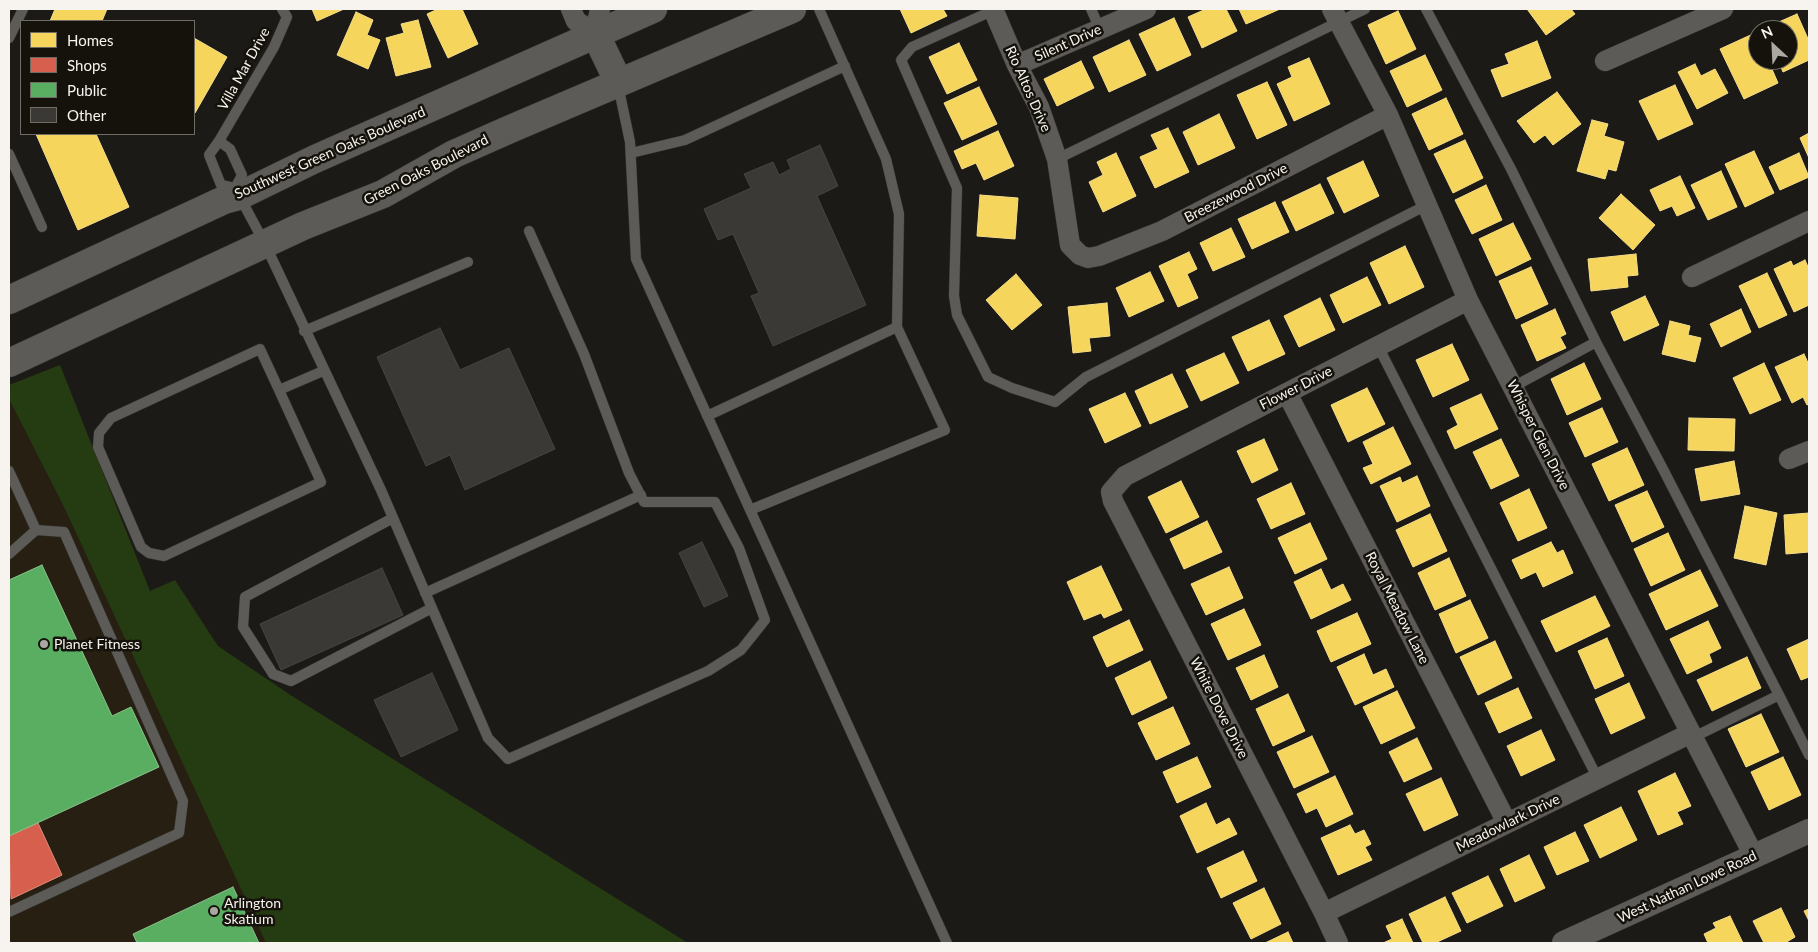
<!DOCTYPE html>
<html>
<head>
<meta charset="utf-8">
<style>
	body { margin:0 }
	#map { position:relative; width:1818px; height:952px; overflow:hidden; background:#1c1a17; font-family:Lato,sans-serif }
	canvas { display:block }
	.frame { position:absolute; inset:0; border:10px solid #f7f4ef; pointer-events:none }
	.legend { position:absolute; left:20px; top:20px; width:175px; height:115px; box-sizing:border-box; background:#15110b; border:1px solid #6f6c66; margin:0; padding:6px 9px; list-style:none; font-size:15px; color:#f7f4ef }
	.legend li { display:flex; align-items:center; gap:10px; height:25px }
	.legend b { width:25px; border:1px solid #6f6c66 }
	.north { position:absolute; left:1748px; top:20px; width:50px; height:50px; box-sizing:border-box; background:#15110b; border:1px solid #6f6c66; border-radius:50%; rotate:335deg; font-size:14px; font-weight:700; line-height:20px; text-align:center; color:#f7f4ef }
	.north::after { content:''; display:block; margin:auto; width:18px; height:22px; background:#aaa8a3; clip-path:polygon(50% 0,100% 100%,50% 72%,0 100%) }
</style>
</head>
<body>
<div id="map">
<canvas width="1818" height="952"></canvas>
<div class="frame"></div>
<ul class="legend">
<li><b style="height:14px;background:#f6d55c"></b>Homes</li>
<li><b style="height:14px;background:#d6604d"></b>Shops</li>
<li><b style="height:14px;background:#5aae61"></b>Public</li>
<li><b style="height:14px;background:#3b3936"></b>Other</li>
</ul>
<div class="north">N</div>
</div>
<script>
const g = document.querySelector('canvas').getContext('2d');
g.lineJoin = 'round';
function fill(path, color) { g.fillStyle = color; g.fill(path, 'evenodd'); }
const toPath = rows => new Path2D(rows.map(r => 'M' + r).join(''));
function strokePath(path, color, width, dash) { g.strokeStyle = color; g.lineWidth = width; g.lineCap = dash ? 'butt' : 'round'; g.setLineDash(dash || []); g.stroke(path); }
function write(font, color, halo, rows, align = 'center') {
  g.font = font + ' Lato,sans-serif'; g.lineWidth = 5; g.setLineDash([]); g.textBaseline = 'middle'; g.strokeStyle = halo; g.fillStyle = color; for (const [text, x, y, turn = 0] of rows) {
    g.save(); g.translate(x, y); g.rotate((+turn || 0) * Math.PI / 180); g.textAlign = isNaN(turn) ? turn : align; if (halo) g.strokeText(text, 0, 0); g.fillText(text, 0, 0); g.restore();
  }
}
fill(toPath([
	[9,399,64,507,267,943,9,943]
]), '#272012');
fill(toPath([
	[60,365,150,591,175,580,218,646,292,696,688,943,266,943,64,507,9,399,9,385]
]), '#253b11');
const homes = toPath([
	[55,9,107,9,102,21,50,21,55,9],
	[312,9,344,9,317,21,312,9],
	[438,9,462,9,478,44,448,58,427,14,438,9],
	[900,9,943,9,947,16,911,33,900,9],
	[1206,9,1226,9,1237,31,1202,48,1188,17,1206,9],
	[1239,9,1280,9,1246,24,1239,9],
	[1527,9,1571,9,1575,14,1546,35,1527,9],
	[1398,11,1416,49,1386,64,1368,25,1398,11],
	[356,12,373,20,367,35,380,40,368,69,337,55,356,12],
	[1797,14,1809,41,1809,60,1783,72,1778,60,1788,60,1788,30,1763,29,1797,14],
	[1174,18,1191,55,1157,71,1139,34,1174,18],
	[418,20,431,67,396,76,386,38,404,33,401,24,418,20],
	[1755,33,1758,39,1758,60,1768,60,1778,83,1744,99,1720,49,1755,33],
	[194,38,227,57,195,113,194,113,194,38],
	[1129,40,1146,75,1109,92,1093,57,1129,40],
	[1537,41,1551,78,1502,97,1491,70,1509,64,1505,54,1537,41],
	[959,43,977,80,947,94,929,57,959,43],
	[1425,55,1442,90,1407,107,1390,71,1425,55],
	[1309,58,1330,104,1294,121,1277,84,1292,77,1288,67,1309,58],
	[1081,61,1094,88,1057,106,1044,79,1081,61],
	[1695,64,1701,76,1715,69,1728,93,1697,109,1678,72,1695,64],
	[1267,82,1287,125,1257,139,1237,95,1267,82],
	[1675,85,1693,124,1658,140,1639,101,1675,85],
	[979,87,997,124,962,140,944,103,979,87],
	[1557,92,1581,124,1553,145,1545,135,1534,143,1517,121,1557,92],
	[1446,98,1463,134,1429,150,1412,114,1446,98],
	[1219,114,1235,148,1198,165,1183,132,1219,114],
	[1592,120,1608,124,1604,136,1624,142,1616,171,1608,169,1605,179,1577,171,1592,120],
	[1168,128,1189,172,1155,188,1140,157,1158,149,1151,135,1168,128],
	[998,131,1014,166,984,180,976,163,962,169,954,151,998,131],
	[1809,133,1809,158,1800,138,1809,133],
	[36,134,96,134,129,207,78,230,36,134],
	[1465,140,1483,178,1453,193,1434,154,1465,140],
	[1754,151,1774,193,1745,207,1725,164,1754,151],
	[1116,153,1136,196,1103,212,1089,182,1103,175,1097,162,1116,153],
	[1799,153,1809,177,1780,190,1769,167,1799,153],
	[1363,161,1379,196,1344,213,1327,178,1363,161],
	[1721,171,1737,207,1708,220,1691,185,1721,171],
	[1680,176,1695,208,1677,216,1672,206,1660,211,1650,190,1680,176],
	[1320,184,1334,213,1296,231,1282,202,1320,184],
	[1486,185,1502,220,1472,234,1455,200,1486,185],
	[1621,194,1655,225,1633,250,1599,218,1621,194],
	[980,195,1018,198,1015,239,977,236,980,195],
	[1275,202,1289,232,1252,249,1238,219,1275,202],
	[1513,223,1531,259,1496,276,1479,239,1513,223],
	[1231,228,1245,257,1213,271,1200,243,1231,228],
	[1405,246,1424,287,1389,304,1370,263,1405,246],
	[1189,252,1197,269,1187,274,1198,298,1178,307,1159,266,1189,252],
	[1636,254,1638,275,1627,276,1628,287,1591,291,1588,259,1636,254],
	[1805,260,1809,269,1809,305,1794,312,1774,269,1791,261,1793,266,1805,260],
	[1531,267,1548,304,1516,319,1499,281,1531,267],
	[1150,272,1164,301,1129,317,1116,288,1150,272],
	[1767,273,1787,315,1759,328,1739,286,1767,273],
	[1016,274,1042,305,1012,330,986,300,1016,274],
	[1367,277,1381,305,1343,323,1330,295,1367,277],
	[1645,296,1659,325,1624,341,1611,312,1645,296],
	[1320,298,1335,330,1299,347,1284,316,1320,298],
	[1107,303,1110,336,1089,338,1091,351,1073,353,1068,307,1107,303],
	[1555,309,1566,334,1560,337,1566,348,1537,361,1521,325,1555,309],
	[1741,309,1751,332,1721,347,1710,324,1741,309],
	[1269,320,1285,354,1248,371,1232,337,1269,320],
	[1670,321,1690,326,1688,335,1701,338,1695,362,1662,354,1670,321],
	[1452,344,1469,380,1433,397,1416,360,1452,344],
	[1224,353,1239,383,1201,401,1186,370,1224,353],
	[1804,354,1809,365,1809,404,1807,405,1803,397,1792,403,1775,367,1804,354],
	[1584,363,1601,399,1567,415,1551,379,1584,363],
	[1764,363,1781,400,1750,414,1733,378,1764,363],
	[1172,374,1188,407,1150,424,1135,391,1172,374],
	[1367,388,1385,424,1348,442,1331,405,1367,388],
	[1125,393,1141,426,1105,443,1089,409,1125,393],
	[1481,394,1498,429,1455,449,1447,431,1458,425,1450,408,1481,394],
	[1602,408,1618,442,1585,457,1569,423,1602,408],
	[1689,418,1735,419,1734,451,1688,450,1689,418],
	[1393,427,1411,464,1371,484,1363,468,1373,464,1363,442,1393,427],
	[1264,439,1278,470,1252,483,1237,451,1264,439],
	[1501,439,1519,476,1491,489,1473,452,1501,439],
	[1627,448,1644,485,1609,501,1592,464,1627,448],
	[1734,461,1740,494,1701,501,1695,469,1734,461],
	[1417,476,1430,506,1397,522,1380,486,1400,477,1402,483,1417,476],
	[1181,481,1199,517,1166,533,1148,497,1181,481],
	[1291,483,1305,514,1271,529,1257,499,1291,483],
	[1529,489,1547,528,1518,541,1500,503,1529,489],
	[1647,491,1664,527,1632,542,1615,505,1647,491],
	[1745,506,1777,513,1766,565,1734,558,1745,506],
	[1809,513,1809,552,1786,554,1784,515,1809,513],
	[1430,514,1447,551,1413,567,1396,530,1430,514],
	[1207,521,1222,552,1184,569,1170,539,1207,521],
	[1310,523,1327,559,1295,574,1278,538,1310,523],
	[1668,533,1685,570,1651,586,1634,549,1668,533],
	[1551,542,1557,553,1563,550,1573,573,1543,587,1536,572,1521,579,1512,560,1551,542],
	[1449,558,1466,596,1435,610,1418,573,1449,558],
	[1101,566,1122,610,1104,618,1101,613,1084,620,1067,582,1101,566],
	[1229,567,1243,598,1206,615,1191,584,1229,567],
	[1321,569,1331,590,1343,584,1351,600,1311,619,1294,582,1321,569],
	[1700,570,1718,606,1666,630,1649,594,1700,570],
	[1595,596,1610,626,1556,652,1541,621,1595,596],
	[1470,600,1488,638,1456,653,1439,614,1470,600],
	[1244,609,1261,645,1228,660,1211,624,1244,609],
	[1357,613,1371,644,1331,662,1317,631,1357,613],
	[1129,620,1143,650,1107,667,1093,637,1129,620],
	[1708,621,1721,648,1709,654,1712,662,1687,674,1670,639,1708,621],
	[1607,638,1624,676,1595,689,1578,651,1607,638],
	[1809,639,1809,677,1801,680,1787,649,1809,639],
	[1495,641,1512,678,1478,695,1460,657,1495,641],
	[1364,654,1373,675,1386,669,1394,687,1355,705,1337,667,1364,654],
	[1264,655,1278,687,1251,700,1236,668,1264,655],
	[1747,657,1761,688,1712,711,1697,680,1747,657],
	[1150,661,1167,698,1132,715,1115,678,1150,661],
	[1629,683,1645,718,1611,734,1595,699,1629,683],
	[1518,688,1532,718,1499,733,1485,703,1518,688],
	[1397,691,1415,728,1381,744,1363,707,1397,691],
	[1288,694,1305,731,1273,746,1256,709,1288,694],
	[1173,707,1190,744,1156,760,1138,723,1173,707],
	[1761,714,1779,752,1746,767,1728,729,1761,714],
	[1541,730,1555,760,1521,776,1507,746,1541,730],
	[1312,736,1329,772,1294,788,1277,752,1312,736],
	[1417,738,1432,769,1404,782,1389,752,1417,738],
	[1197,757,1211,787,1177,803,1163,772,1197,757],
	[1783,757,1801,795,1769,810,1751,772,1783,757],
	[1675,773,1691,806,1677,812,1683,824,1658,835,1638,791,1675,773],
	[1335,776,1353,814,1326,827,1317,808,1306,813,1297,794,1335,776],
	[1441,778,1458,815,1424,831,1406,794,1441,778],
	[1206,803,1216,825,1229,818,1237,834,1197,853,1180,816,1206,803],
	[1621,807,1637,840,1600,858,1584,825,1621,807],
	[1350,825,1355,834,1364,830,1371,844,1365,847,1372,860,1338,875,1321,838,1350,825],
	[1575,832,1589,861,1557,875,1544,847,1575,832],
	[1243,851,1257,881,1221,898,1207,868,1243,851],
	[1529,855,1545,888,1515,902,1500,869,1529,855],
	[1488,876,1503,906,1467,923,1452,893,1488,876],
	[1264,888,1281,924,1251,939,1233,903,1264,888],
	[1445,897,1461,931,1435,943,1423,943,1409,914,1445,897],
	[1781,908,1795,937,1785,943,1764,943,1753,921,1781,908],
	[1809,909,1809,921,1804,911,1809,909],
	[1730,916,1743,943,1708,943,1704,934,1716,928,1713,923,1730,916],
	[1402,919,1413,943,1383,943,1392,939,1386,926,1402,919],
	[1288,932,1293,943,1265,943,1288,932]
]);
fill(homes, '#f6d55c');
strokePath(homes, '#f6de88', 1);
const shops = toPath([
	[38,823,62,875,11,899,9,836,38,823]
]);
fill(shops, '#d6604d');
strokePath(shops, '#e08c7e', 1);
const public = toPath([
	[42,565,112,716,131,707,159,767,9,836,9,580,42,565],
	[233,887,259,943,137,943,133,934,233,887]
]);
fill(public, '#5aae61');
strokePath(public, '#89c38c', 1);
const building = toPath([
	[820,145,838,186,817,196,866,305,773,346,751,296,759,293,733,234,718,240,704,209,751,188,744,174,773,162,779,175,791,169,787,160,820,145],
	[440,328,460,370,509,348,555,449,465,490,450,455,426,466,377,357,440,328],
	[702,542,728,596,704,607,679,553,702,542],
	[382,568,403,615,281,670,260,624,382,568],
	[432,673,458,730,401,757,374,700,432,673]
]);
fill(building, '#3b3936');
strokePath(building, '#474543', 1);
const service = toPath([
	[282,9,287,17,274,47,219,141,209,155,221,185,235,188,265,244,381,490,488,738,508,759,708,671,741,650,765,620,739,548,715,502,644,502,629,473,584,354,529,231],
	[1091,9,1100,29],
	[1426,9,1511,169,1596,342],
	[994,10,912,47,901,60,957,188,954,296,957,315,988,377,1012,388,1055,402,1086,377,1427,205],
	[9,38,23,9],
	[618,85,630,142,636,259,947,943],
	[219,141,230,149,242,175,235,188],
	[631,153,685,140,845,66],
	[9,154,42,227],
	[1057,159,1365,9],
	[304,331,468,262],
	[1378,346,1598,779],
	[1513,387,1596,342,1664,471,1779,695,1694,737],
	[279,390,321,482,164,556,149,553,141,547,98,447,99,433,111,418,260,349,279,390,323,371],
	[707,416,897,327],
	[9,471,36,530,64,532,183,801,179,833,9,912],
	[750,510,945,430,897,327,899,214,886,159,819,9],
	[393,518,245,597,243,627,273,674,291,681,432,608],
	[9,554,36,530],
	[425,593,641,495],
	[1779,695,1809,755]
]);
const minor = toPath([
	[571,9,576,21,595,33,600,9],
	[993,9,1017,65,1039,107,1057,159,1070,245,1080,255,1088,258,1099,256,1162,231,1388,115],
	[1332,9,1388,115,1468,300,1754,856],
	[1605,61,1723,9],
	[1017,65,1146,9],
	[1692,277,1809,221],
	[1287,393,1507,823],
	[1789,459,1809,451],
	[1324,913,1691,733],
	[1338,943,1324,913,1113,501,1111,492,1125,476,1468,300]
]);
const tertiary = toPath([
	[1564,943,1809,831]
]);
const secondary = toPath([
	[595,33,618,81],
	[9,300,224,200,239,196,315,159,653,9],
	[9,363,303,226,383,194,454,154,508,130,792,9]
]);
strokePath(service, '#353431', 11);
strokePath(minor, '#353431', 21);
strokePath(tertiary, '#353431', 25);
strokePath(secondary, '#353431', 29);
strokePath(service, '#5c5b58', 10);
strokePath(minor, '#5c5b58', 20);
strokePath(tertiary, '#5c5b58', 24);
strokePath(secondary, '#5c5b58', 28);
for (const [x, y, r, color] of [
	[44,644,5,"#aaa8a3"],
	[214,911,5,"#aaa8a3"]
]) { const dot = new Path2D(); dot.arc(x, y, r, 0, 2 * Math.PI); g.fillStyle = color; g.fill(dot); strokePath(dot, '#15110b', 2); }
write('14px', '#f7f4ef', '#15110b', [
	["Silent Drive",1068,43,-24],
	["Villa Mar Drive",244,69,-61],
	["Rio Altos Drive",1028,89,66],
	["Southwest Green Oaks Boulevard",330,153,-24],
	["Green Oaks Boulevard",426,170,-27],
	["Breezewood Drive",1236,193,-27],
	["Flower Drive",1296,388,-27],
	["Whisper Glen Drive",1538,435,63],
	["Royal Meadow Lane",1397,608,63],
	["White Dove Drive",1219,708,63],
	["Meadowlark Drive",1508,823,-26],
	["West Nathan Lowe Road",1687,887,-25]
]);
write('14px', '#f7f4ef', '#15110b', [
	["Planet Fitness",54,644],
	["Arlington",224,903],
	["Skatium",224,919]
], 'left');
</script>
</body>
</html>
